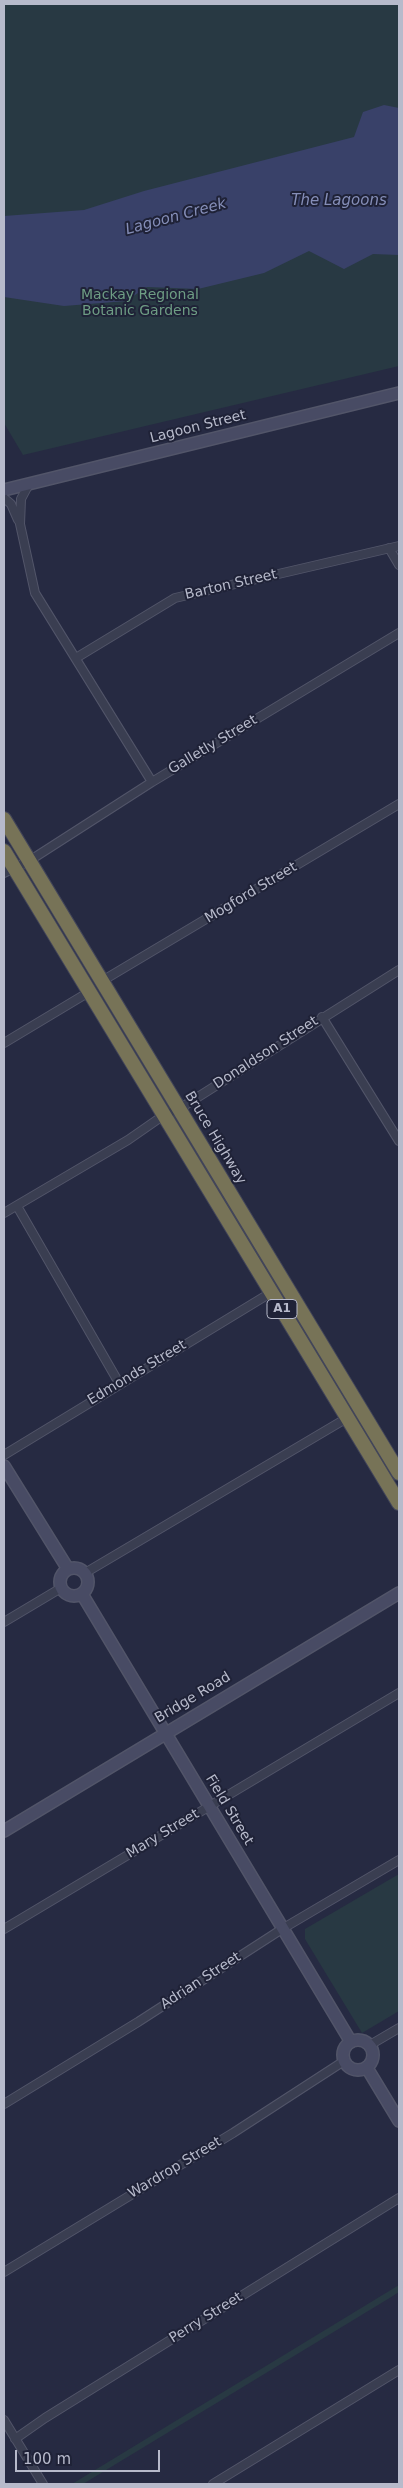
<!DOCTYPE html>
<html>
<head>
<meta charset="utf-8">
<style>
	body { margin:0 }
	#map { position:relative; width:403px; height:2488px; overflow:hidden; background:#262a42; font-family:"DejaVu Sans",sans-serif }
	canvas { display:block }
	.frame { position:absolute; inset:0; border:5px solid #b7bacb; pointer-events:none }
	.scale { position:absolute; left:15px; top:2450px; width:145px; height:22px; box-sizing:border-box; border:2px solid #b7bacb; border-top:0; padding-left:6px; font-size:15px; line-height:18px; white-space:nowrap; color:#b7bacb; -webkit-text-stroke:4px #1f2237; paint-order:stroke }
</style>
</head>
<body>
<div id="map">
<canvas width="403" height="2488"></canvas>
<div class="frame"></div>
<div class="scale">100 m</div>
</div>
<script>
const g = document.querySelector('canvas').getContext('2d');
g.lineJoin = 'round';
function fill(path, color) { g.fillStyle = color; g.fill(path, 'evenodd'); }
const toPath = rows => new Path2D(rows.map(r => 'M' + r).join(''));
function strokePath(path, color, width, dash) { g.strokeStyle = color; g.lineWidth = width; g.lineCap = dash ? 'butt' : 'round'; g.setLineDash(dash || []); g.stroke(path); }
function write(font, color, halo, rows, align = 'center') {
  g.font = font + ' "DejaVu Sans",sans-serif'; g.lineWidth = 4; g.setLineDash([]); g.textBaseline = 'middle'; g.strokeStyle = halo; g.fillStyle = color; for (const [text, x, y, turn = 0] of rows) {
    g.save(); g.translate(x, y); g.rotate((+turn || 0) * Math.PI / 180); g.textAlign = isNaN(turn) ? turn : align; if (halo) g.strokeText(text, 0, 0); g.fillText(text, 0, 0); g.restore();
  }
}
fill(toPath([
	[4,4,399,4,399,366,23,455,4,423],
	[399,1874,399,2011,362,2033,305,1939,305,1929],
	[399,2285,399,2292,388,2299,83,2484,72,2484]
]), '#283943');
fill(toPath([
	[384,105,399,108,399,255,373,254,344,269,309,251,264,273,198,289,147,287,126,301,64,306,4,297,4,216,84,210,144,191,354,137,363,112]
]), '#394169');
strokePath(toPath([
	[4,2483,5,2484]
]), '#394169', 3);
const street = toPath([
	[29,484,21,499,20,524,35,593,152,782],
	[4,498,11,504,18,520],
	[389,548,399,565],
	[76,658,175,598,399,546],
	[4,873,29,861,152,782,399,633],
	[102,981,399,804],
	[322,1017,399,1141],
	[4,1043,89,992],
	[17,1206,119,1383],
	[4,1213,128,1140,164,1115,179,1109,399,970],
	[4,1455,272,1292],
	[85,1573,347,1418],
	[4,1622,61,1588],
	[4,1929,399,1693],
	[370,2045,399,2028],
	[4,2104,138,2022,282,1929,399,1860],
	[4,2272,233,2133,344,2061],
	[4,2420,43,2484],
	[15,2439,45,2418,399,2198],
	[213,2484,399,2370]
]);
const secondary = toPath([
	[4,490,399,393],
	[4,1466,68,1569],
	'60 1582a14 14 0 1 1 28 0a14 14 0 1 1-28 0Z',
	[82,1594,351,2042],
	[4,1831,399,1593],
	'343 2055a15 15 0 1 1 30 0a15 15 0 1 1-30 0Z',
	[367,2068,399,2121]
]);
const highway = toPath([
	[4,819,399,1473],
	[4,851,399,1503]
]);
strokePath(street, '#525569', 10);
strokePath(secondary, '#525569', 14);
strokePath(highway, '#424559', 16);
strokePath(street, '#3a3e51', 8);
strokePath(secondary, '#484b64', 11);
strokePath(highway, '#777357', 14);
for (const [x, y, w] of [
	[282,1309,30]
]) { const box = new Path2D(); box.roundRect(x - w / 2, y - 9.5, w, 19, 4); g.fillStyle = '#1f2237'; g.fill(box); strokePath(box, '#b7bacb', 1); }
write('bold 12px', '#b7bacb', null, [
	["A1",282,1309]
]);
write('14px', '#6e9d84', '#1f2237', [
	["Mackay Regional",140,295],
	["Botanic Gardens",140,311]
]);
write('14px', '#b7bacb', '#1f2237', [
	["Lagoon Street",198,427,-14],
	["Barton Street",231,585,-13],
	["Galletly Street",213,745,-31],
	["Mogford Street",251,893,-31],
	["Donaldson Street",266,1053,-33],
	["Bruce Highway",215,1138,59],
	["Edmonds Street",137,1373,-31],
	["Bridge Road",193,1698,-31],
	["Field Street",229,1810,59],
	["Mary Street",163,1834,-31],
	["Adrian Street",201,1981,-33],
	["Wardrop Street",175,2168,-31],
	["Perry Street",206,2318,-32]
]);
write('italic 15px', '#858eb8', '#1f2237', [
	["The Lagoons",339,201],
	["Lagoon Creek",176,217,-15]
]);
</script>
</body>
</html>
